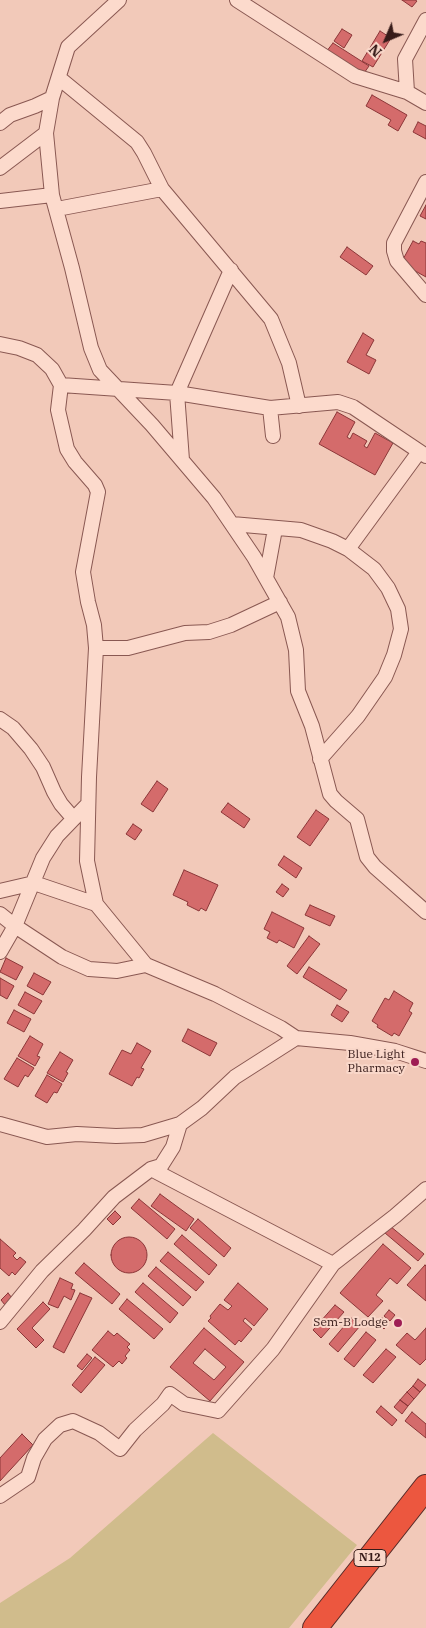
<!DOCTYPE html>
<html>
<head>
<meta charset="utf-8">
<style>
	body { margin:0 }
	#map { position:relative; width:426px; height:1628px; overflow:hidden; background:#f2c9b9; font-family:"IBM Plex Serif",serif }
	canvas { display:block }
	.north { position:absolute; left:361px; top:15px; width:50px; height:50px; -webkit-text-stroke:4px #f9d7c9; paint-order:stroke; rotate:225deg; font-size:14px; font-weight:700; line-height:20px; text-align:center; color:#371b19 }
	.north::after { content:''; display:block; margin:auto; width:18px; height:22px; background:#371b19; clip-path:polygon(50% 0,100% 100%,50% 72%,0 100%) }
</style>
</head>
<body>
<div id="map">
<canvas width="426" height="1628"></canvas>
<div class="north">N</div>
</div>
<script>
const g = document.querySelector('canvas').getContext('2d');
g.lineJoin = 'round';
function fill(path, color) { g.fillStyle = color; g.fill(path, 'evenodd'); }
const toPath = rows => new Path2D(rows.map(r => 'M' + r).join(''));
function strokePath(path, color, width, dash) { g.strokeStyle = color; g.lineWidth = width; g.lineCap = dash ? 'butt' : 'round'; g.setLineDash(dash || []); g.stroke(path); }
function write(font, color, halo, rows, align = 'center') {
  g.font = font + ' "IBM Plex Serif",serif'; g.lineWidth = 4; g.setLineDash([]); g.textBaseline = 'middle'; g.strokeStyle = halo; g.fillStyle = color; for (const [text, x, y, turn = 0] of rows) {
    g.save(); g.translate(x, y); g.rotate((+turn || 0) * Math.PI / 180); g.textAlign = isNaN(turn) ? turn : align; if (halo) g.strokeText(text, 0, 0); g.fillText(text, 0, 0); g.restore();
  }
}
fill(toPath([
	[213,1433,357,1545,289,1628,0,1628,0,1603,70,1558]
]), '#d0bc8c');
const building = toPath([
	[402,0,415,0,417,1,412,7,402,0],
	[342,29,352,35,344,48,334,41,342,29],
	[380,31,391,38,373,67,362,61,380,31],
	[333,43,369,66,362,76,326,52,333,43],
	[372,95,407,115,398,131,388,125,391,120,366,106,372,95],
	[418,122,426,126,426,139,413,132,418,122],
	[426,205,426,219,420,216,426,205],
	[413,241,419,244,421,241,426,243,426,277,401,263,413,241],
	[347,247,373,266,366,275,340,257,347,247],
	[363,333,374,340,366,355,376,360,369,374,347,362,363,333],
	[337,412,355,422,347,437,350,439,353,433,367,441,364,446,367,448,375,433,393,443,375,475,319,444,337,412],
	[157,781,168,789,153,812,141,804,157,781],
	[228,803,250,819,244,828,221,812,228,803],
	[316,810,329,819,310,846,297,837,316,810],
	[133,824,142,830,135,840,126,834,133,824],
	[284,856,302,868,296,878,278,865,284,856],
	[184,870,218,885,206,911,201,908,199,911,187,905,188,902,173,895,184,870],
	[282,884,289,889,283,897,276,892,282,884],
	[310,905,335,916,330,926,305,915,310,905],
	[272,912,304,928,294,948,279,940,277,943,267,938,270,932,264,929,272,912],
	[309,936,320,944,297,974,287,966,309,936],
	[6,958,23,967,16,980,0,972,6,958],
	[309,967,347,990,340,1000,303,977,309,967],
	[34,973,51,982,43,995,27,986,34,973],
	[0,978,14,986,7,999,0,995,0,978],
	[394,991,413,1003,409,1011,412,1013,399,1036,394,1033,392,1036,377,1027,378,1025,372,1021,385,998,389,1000,394,991],
	[25,992,42,1001,34,1014,18,1005,25,992],
	[337,1005,349,1012,342,1022,331,1015,337,1005],
	[14,1010,31,1019,24,1032,7,1023,14,1010],
	[188,1029,217,1043,210,1056,182,1041,188,1029],
	[30,1036,43,1044,37,1056,40,1057,35,1066,18,1056,30,1036],
	[137,1043,151,1051,141,1068,144,1069,139,1078,137,1077,132,1086,109,1074,122,1050,131,1054,137,1043],
	[60,1052,73,1060,66,1072,68,1073,63,1082,47,1073,60,1052],
	[17,1058,34,1068,28,1077,25,1075,18,1087,4,1079,17,1058],
	[47,1075,62,1084,57,1093,54,1092,47,1103,35,1096,47,1075],
	[160,1194,194,1219,186,1231,151,1206,160,1194],
	[139,1199,175,1229,167,1239,131,1208,139,1199],
	[115,1211,121,1217,113,1225,107,1219,115,1211],
	[198,1219,231,1248,224,1257,190,1228,198,1219],
	[390,1226,424,1254,418,1261,385,1233,390,1226],
	[182,1235,217,1265,209,1275,174,1244,182,1235],
	'111 1255a18 18 0 1 1 36 0a18 18 0 1 1-36 0Z',
	[0,1239,16,1253,13,1256,17,1260,20,1257,26,1262,15,1275,12,1272,9,1276,0,1268,0,1239],
	[383,1244,411,1268,397,1284,390,1278,376,1295,383,1301,368,1317,340,1293,383,1244],
	[168,1252,204,1282,196,1291,160,1261,168,1252],
	[84,1263,120,1294,112,1304,75,1273,84,1263],
	[425,1265,426,1266,426,1301,407,1285,425,1265],
	[156,1267,191,1297,183,1306,148,1276,156,1267],
	[60,1278,73,1284,71,1289,75,1290,71,1300,64,1296,58,1308,48,1304,60,1278],
	[143,1283,178,1313,170,1323,135,1292,143,1283],
	[238,1283,268,1309,254,1326,245,1318,243,1321,252,1329,241,1342,239,1340,235,1345,208,1321,211,1318,210,1316,220,1304,228,1310,232,1306,224,1300,238,1283],
	[8,1293,12,1298,5,1305,1,1300,8,1293],
	[80,1293,92,1298,64,1353,53,1347,80,1293],
	[127,1299,163,1329,154,1339,119,1309,127,1299],
	[43,1302,50,1309,32,1328,44,1340,36,1348,17,1329,43,1302],
	[335,1305,344,1312,321,1338,313,1330,335,1305],
	[389,1310,395,1315,390,1321,384,1316,389,1310],
	[351,1318,360,1326,338,1352,329,1344,351,1318],
	[382,1318,388,1324,384,1329,378,1323,382,1318],
	[204,1328,244,1362,210,1401,170,1367,204,1328],
	[205,1349,226,1367,214,1380,193,1363,205,1349],
	[426,1328,426,1359,420,1365,396,1345,407,1333,415,1340,426,1328],
	[108,1331,114,1336,117,1333,130,1344,127,1347,130,1350,125,1356,127,1358,122,1364,119,1361,113,1367,92,1350,108,1331],
	[366,1332,376,1340,354,1367,344,1359,366,1332],
	[386,1349,396,1357,373,1383,363,1375,386,1349],
	[87,1354,92,1358,82,1370,77,1366,87,1354],
	[95,1357,105,1365,81,1393,72,1385,95,1357],
	[418,1379,426,1385,420,1392,413,1386,418,1379],
	[413,1386,420,1392,414,1399,407,1392,413,1386],
	[407,1392,414,1399,408,1406,400,1400,407,1392],
	[400,1400,408,1406,402,1414,394,1407,400,1400],
	[381,1406,397,1420,392,1426,376,1412,381,1406],
	[412,1412,426,1424,426,1438,405,1421,412,1412],
	[22,1434,33,1445,0,1481,0,1458,22,1434]
]);
fill(building, '#d46b6b');
strokePath(building, '#8b3638', 1);
const street = toPath([
	[119,0,68,47,52,98,46,133,52,195,72,268,91,348,100,370,152,425,214,498,254,557,288,617,296,650,298,691,312,726,330,794,336,801,357,819,367,857,375,867,426,912],
	[237,0,355,76,407,92,426,103],
	[59,78,137,142,144,153,162,189,271,319,289,363,299,406],
	[407,92,405,59,426,20],
	[0,123,10,115,35,106,52,98],
	[0,168,46,133],
	[426,182,394,243,394,251,397,261,426,295],
	[0,201,52,195],
	[57,209,162,189],
	[0,344,19,348,37,355,52,369,61,385,58,410,67,449,75,462,95,485,98,492,83,572,88,602,94,625,96,648,89,777,87,861,96,904,146,965,215,994,281,1028,296,1038,350,1043,395,1051,426,1061],
	[61,385,177,393,270,408,338,402,353,407,426,456],
	[270,408,273,436],
	[182,460,177,393,231,270],
	[232,524,301,530,332,541,348,549,374,569,388,588,398,609,401,629,394,655,385,677,358,716,320,759],
	[348,549,419,452],
	[266,578,275,529],
	[96,648,128,648,185,633,209,632,231,625,280,602],
	[0,719,13,728,31,749,43,767,54,792,61,804,73,818],
	[0,891,34,883,96,904],
	[0,914,15,926,62,957,89,969,117,971,146,965],
	[0,952,15,926,43,858,57,836,87,805],
	[0,1124,47,1137,77,1134,116,1136,143,1135,180,1124],
	[151,1169,333,1264],
	[0,1322,42,1271,84,1230,114,1197,151,1169,161,1166,173,1147,180,1124,202,1108,235,1077,296,1038],
	[0,1496,28,1477,34,1458,45,1439,60,1425,73,1421,99,1433,120,1449,135,1430,163,1404,170,1394,184,1404,218,1411,273,1349,333,1264,395,1216,426,1189]
]);
const highway = toPath([
	[315,1628,426,1487]
]);
strokePath(street, '#895852', 16);
strokePath(highway, '#562a28', 26);
strokePath(street, '#fcdacc', 14);
strokePath(highway, '#ec573f', 24);
for (const [x, y, r, color] of [
	[415,1062,5,"#9e1d54"],
	[398,1323,5,"#9e1d54"]
]) { const dot = new Path2D(); dot.arc(x, y, r, 0, 2 * Math.PI); g.fillStyle = color; g.fill(dot); strokePath(dot, '#f9d7c9', 2); }
for (const [x, y, w] of [
	[370,1558,32]
]) { const box = new Path2D(); box.roundRect(x - w / 2, y - 8.5, w, 17, 4); g.fillStyle = '#f9d7c9'; g.fill(box); strokePath(box, '#371b19', 1); }
write('bold 11px', '#371b19', null, [
	["N12",370,1558]
]);
write('12px', '#371b19', '#f9d7c9', [
	["Blue Light",405,1055],
	["Pharmacy",405,1069],
	["Sem-B Lodge",388,1323]
], 'right');
</script>
</body>
</html>
